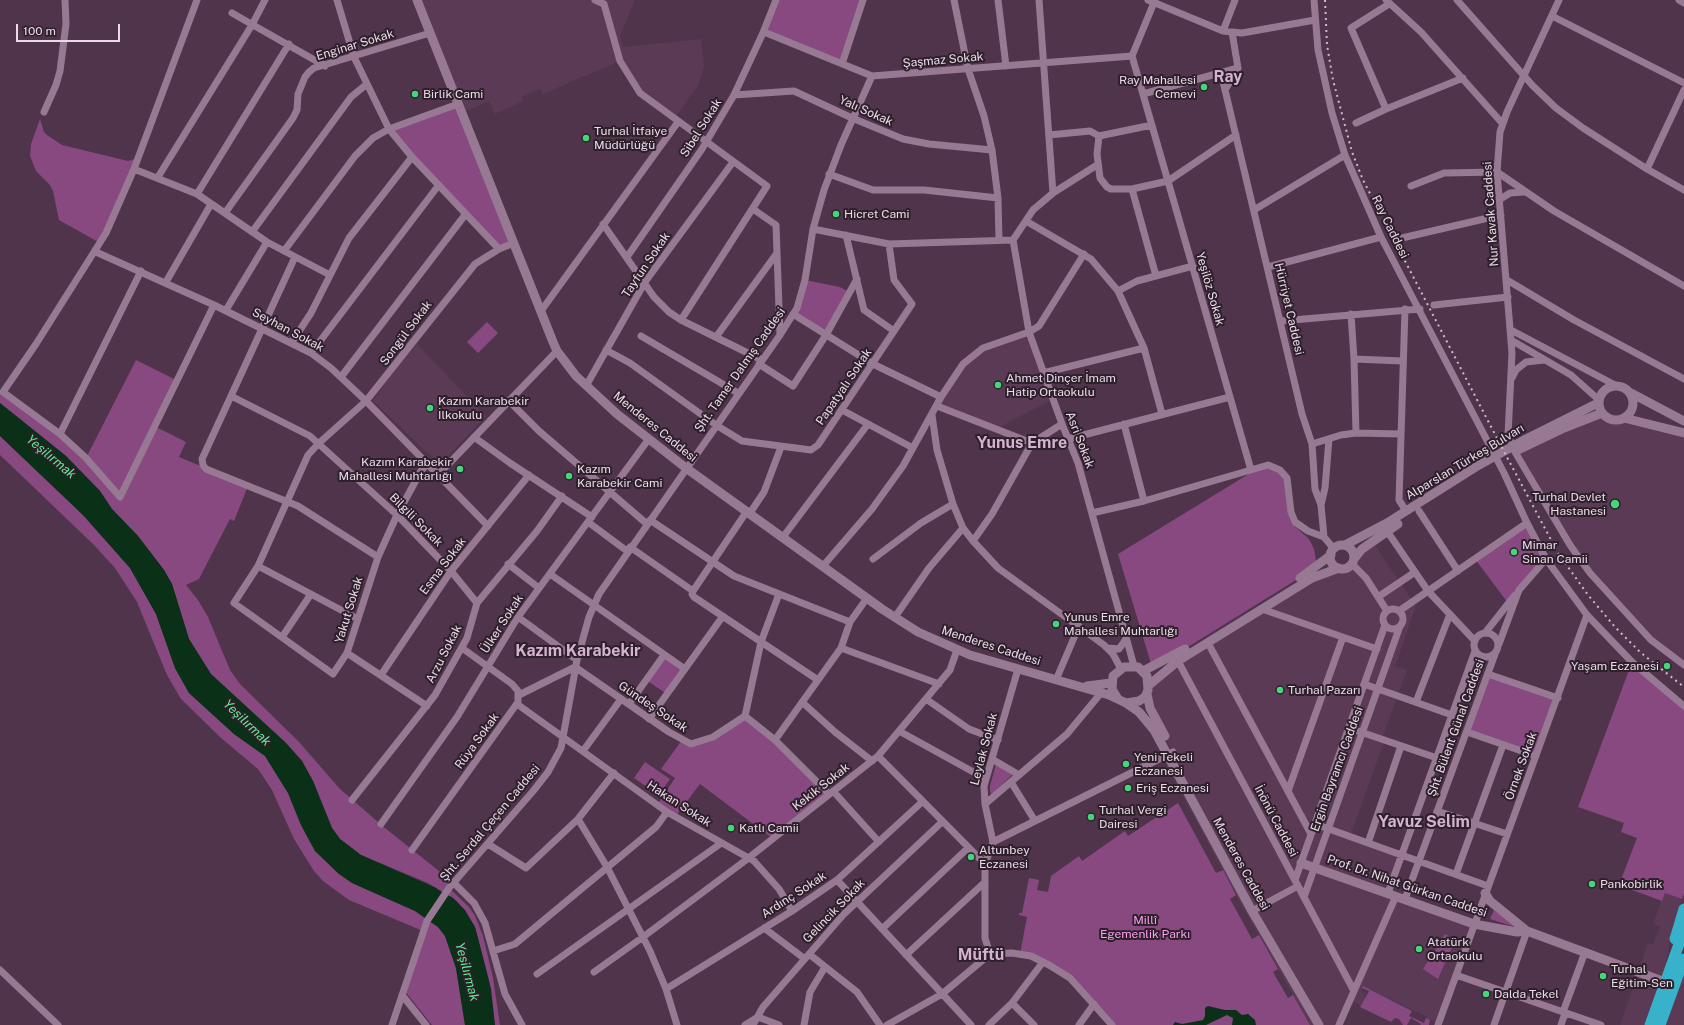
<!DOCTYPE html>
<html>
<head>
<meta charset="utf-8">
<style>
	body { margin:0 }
	#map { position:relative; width:1684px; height:1025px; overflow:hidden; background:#4f344b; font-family:"Public Sans",sans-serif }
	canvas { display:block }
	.scale { position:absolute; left:16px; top:24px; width:104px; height:18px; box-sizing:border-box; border:2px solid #ebd9e8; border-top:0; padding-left:5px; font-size:12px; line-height:14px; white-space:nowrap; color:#ebd9e8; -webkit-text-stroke:3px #2d202b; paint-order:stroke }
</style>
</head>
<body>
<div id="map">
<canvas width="1684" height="1025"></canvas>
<div class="scale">100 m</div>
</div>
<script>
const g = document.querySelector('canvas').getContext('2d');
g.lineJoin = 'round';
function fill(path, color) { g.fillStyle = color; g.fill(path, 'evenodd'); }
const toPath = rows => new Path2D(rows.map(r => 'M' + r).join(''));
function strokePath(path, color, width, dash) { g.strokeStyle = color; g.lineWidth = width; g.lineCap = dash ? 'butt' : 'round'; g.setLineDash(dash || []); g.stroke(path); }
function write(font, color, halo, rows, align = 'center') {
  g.font = font + ' "Public Sans",sans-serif'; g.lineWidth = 4; g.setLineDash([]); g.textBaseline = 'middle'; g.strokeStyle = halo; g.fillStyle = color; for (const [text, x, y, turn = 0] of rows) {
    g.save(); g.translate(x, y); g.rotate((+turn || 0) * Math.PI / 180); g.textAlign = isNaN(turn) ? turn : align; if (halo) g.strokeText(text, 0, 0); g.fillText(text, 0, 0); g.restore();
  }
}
fill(toPath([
	[417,0,635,0,620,36,623,47,701,39,704,66,699,84,674,119,640,93,620,61,543,94,540,89,522,97,523,101,495,114,489,101,462,113],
	[1029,332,1053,399,996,429,937,406,969,358],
	[417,344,486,416,440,465,373,401,395,369],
	[1604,416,1614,420,1620,419,1684,433,1684,665,1651,640,1590,573,1515,452],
	[1372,541,1416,606,1395,666,1407,670,1382,739,1385,740,1350,836,1401,855,1388,893,1474,924,1439,1023,1426,1018,1427,1017,1363,986,1362,991,1366,994,1361,1005,1350,1000,1339,1025,1310,1025,1236,895,1162,757,1173,752,1159,726,1148,690,1149,685,1312,578,1349,566],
	[1664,893,1682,899,1671,933,1666,964,1644,1025,1620,1025,1648,943,1653,945,1660,926,1653,924],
	[1684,975,1684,1025,1666,1025,1677,993]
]), '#5b3a56');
fill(toPath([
	[776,0,863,0,842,64,764,32],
	[458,104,514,243,499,249,389,129],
	[40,119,44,132,47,135,62,145,128,161,138,158,100,243,59,220,53,191,50,185,36,171,30,156,31,144],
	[805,280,840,287,849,292,826,335,793,314],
	[487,322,498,333,478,353,467,342],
	[136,360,178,381,156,427,186,442,179,457,248,486,234,521,230,519,199,579,186,585,198,600,208,617,230,670,240,684,299,742,340,789,385,828,454,883,449,888,469,907,475,916,483,936,493,978,500,1025,495,1025,489,980,475,927,457,901,428,883,361,855,340,839,332,828,313,781,302,761,286,743,211,674,189,639,172,584,164,570,138,536,112,509,100,491,66,456,0,403,0,390,60,434,86,458],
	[0,436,83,515,130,568,156,614,175,668,189,693,234,734,265,756,288,793,301,825,315,851,339,874,352,883,415,911,438,927,445,936,456,968,465,1025,432,1025,404,990,423,931,349,900,323,881,314,871,294,839,272,790,258,769,220,737,181,699,167,675,137,602,115,568,94,545,0,455],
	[1266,468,1279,473,1284,479,1290,519,1292,524,1309,539,1314,549,1317,567,1175,655,1152,667,1118,554,1252,472],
	[1527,523,1546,559,1508,603,1475,559],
	[664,655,685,669,667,694,646,680],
	[1632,662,1684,706,1684,894,1682,899,1665,893,1662,901,1619,885,1637,838,1621,832,1624,823,1578,807],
	[1488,674,1558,698,1536,756,1467,732],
	[745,716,829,794,772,838,700,784,675,817,657,805,675,778,661,769,682,740,695,744],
	[645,762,670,779,659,795,634,778],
	[996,764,1012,775,992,794,990,792,990,786],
	[1178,803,1216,873,1223,870,1236,895,1230,899,1252,939,1259,935,1278,969,1273,972,1288,998,1293,995,1310,1025,1112,1025,1070,978,1020,954,1027,917,1019,915,1019,913,1022,913,1029,878,1039,880,1037,890,1048,892,1051,876,1079,856,1082,861,1125,831,1128,836],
	[1494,910,1515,925,1515,927,1490,919],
	[1445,934,1455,940,1438,979,1423,969,1430,958,1433,960,1438,953,1435,950],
	[1363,986,1412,1011,1409,1016,1424,1023,1426,1018,1430,1020,1429,1025,1420,1025,1421,1024,1411,1018,1407,1025,1403,1025,1399,1019,1395,1018,1391,1022,1360,1007,1369,991,1362,988]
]), '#884981');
fill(toPath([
	[0,403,66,456,100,491,112,509,138,536,164,570,172,584,189,639,211,674,286,743,302,761,313,781,332,828,340,839,361,855,436,888,446,895,452,897,465,910,475,927,478,938,491,989,495,1025,465,1025,456,968,445,936,438,927,415,911,352,883,339,874,315,851,301,825,288,793,265,756,234,734,189,693,175,668,156,614,130,568,83,515,0,436],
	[1208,1006,1225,1010,1236,1010,1242,1015,1248,1014,1255,1020,1256,1025,1232,1025,1233,1018,1227,1015,1206,1025,1173,1025,1175,1022,1182,1024,1203,1020,1205,1016,1205,1008]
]), '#0a3018');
strokePath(toPath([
	[197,0,134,169,106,233,36,344,3,392,60,434,86,458,120,497,214,305],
	[337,0,354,57,389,129,412,157,499,249],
	[595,0,604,4,620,61,640,93,767,186,681,320],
	[954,0,968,69,984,116,992,150,998,198,999,240],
	[998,0,1006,66],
	[1039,0,1053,193],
	[1148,0,1223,31,1232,32,1242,33,1315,20],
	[1155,0,1132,56,1251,470],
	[1314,0,1318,50,1332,113,1345,155,1381,237,1504,473,1527,523,1546,559,1587,615,1632,662,1684,706],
	[1386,0,1421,32,1502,123],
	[1457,0,1533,86,1556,108,1583,128,1647,169,1684,190],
	[1559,0,1507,112,1500,132,1497,172,1512,353,1508,435,1515,452,1570,545,1590,573,1651,640,1684,665],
	[1679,0,1684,3],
	[1389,4,1351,28,1386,109,1463,78],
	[232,13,325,66],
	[1552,16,1684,83],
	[1223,31,1235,0],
	[764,32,872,76,1132,56],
	[842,64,863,0],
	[1221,73,1302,414,1312,444,1315,489,1321,505,1324,537,1334,549],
	[1225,90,1238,68,1232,32],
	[1143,94,1238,68],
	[734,95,794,91,852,118,903,139,929,144,992,150],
	[44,112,56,85,60,71,66,24,65,0],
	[1356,123,1386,109],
	[1049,135,1090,131,1099,136,1152,125],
	[1099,136,1097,154,1100,178,1107,187,1111,189,1132,189,1168,181,1236,135],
	[1097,165,1053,193,1033,210,1013,240,1029,332,1062,424,1078,463,1134,666],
	[134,169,197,194,267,242,330,275],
	[1647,169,1684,90],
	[829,174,873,190,924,190,998,198],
	[158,177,252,25,265,0],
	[1411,186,1444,173,1497,172,1554,211,1684,286],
	[1132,189,1156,276],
	[197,194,289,44],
	[1499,200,1510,193,1524,192],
	[753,209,776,225,780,335],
	[1254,210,1345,155],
	[225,213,293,118,297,110,298,94,305,77,309,72,314,68,430,33],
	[1026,221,1091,259,1118,291,1144,348,1162,414],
	[603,224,654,297,669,312,681,320,762,360],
	[813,229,889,244,1013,240],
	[252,232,351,97,367,84],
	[846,235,864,310,894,331],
	[1402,238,1501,215],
	[284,251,355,156,373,138,389,129,458,104],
	[96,252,214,305,311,353,331,368,366,401,488,526],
	[295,257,202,459,203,465,206,469,298,506,378,557],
	[627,257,702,149,734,95,762,35,776,0],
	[1268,267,1381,237],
	[1507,280,1574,320,1684,379],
	[166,282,211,204],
	[1118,291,1137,281,1193,266],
	[1434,305,1508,297],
	[1405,309,1399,500,1406,511],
	[226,310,267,242],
	[541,311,678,122],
	[793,314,873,364,941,397],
	[1351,314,1354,359,1356,433],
	[1281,321,1420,309],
	[1511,330,1615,385],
	[641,336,738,393],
	[716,337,777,253],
	[1511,340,1571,375,1599,400],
	[292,342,311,313,349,238,412,157],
	[606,350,630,363,716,425,742,441,811,450,818,445,912,304,894,280,889,244],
	[311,353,438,186],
	[1354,359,1403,361],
	[759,364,793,386,826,335,857,279],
	[1043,373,1144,348],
	[341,377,465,215],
	[1512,378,1516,370,1526,362,1544,360],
	[586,386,645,282,733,162],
	[231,396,310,436,397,515,451,571,477,603],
	[509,401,539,431,647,524],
	[937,406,1032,443,1062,424],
	[842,410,913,448],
	[932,415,937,450,953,504,963,528,973,541,998,568,1104,645,1113,654,1121,669],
	[1124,424,1144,501],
	[60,434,141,271],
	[474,437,510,463,592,517],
	[1068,439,1230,397],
	[1312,444,1341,435,1356,433,1401,434],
	[427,464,421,471,397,515,378,557,347,653,333,674,234,603,258,566,308,455,319,443,366,401,475,264,499,249,514,243],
	[438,475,557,351],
	[1321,505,1325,488,1329,439],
	[1419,511,1458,571],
	[750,513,764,492,781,447],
	[1092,513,1144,501,1268,465,1280,470,1287,478,1291,512,1295,522,1308,531,1324,537],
	[650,520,734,576,850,622],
	[588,522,627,551],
	[1387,531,1428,591,1475,641],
	[783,537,868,424],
	[973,541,992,514,1032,443],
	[630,547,693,591,692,594,694,597,818,680],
	[873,559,921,523,953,504],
	[508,564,539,588],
	[1352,564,1366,578,1387,611],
	[258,566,358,619],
	[823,566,872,509,903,466,941,397,963,364,983,348,1029,332,1039,326,1084,254],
	[550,574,685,669],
	[693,591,747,511],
	[1378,597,1415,572],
	[1262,609,1377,649],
	'1383 619a10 10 0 1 1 20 0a10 10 0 1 1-20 0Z',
	[1399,611,1527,523],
	[518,617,577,660],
	[895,617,929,568,963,528],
	'1474 645a12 12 0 1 1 24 0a12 12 0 1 1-24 0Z',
	[1485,633,1515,595],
	[282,637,311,594],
	[1208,643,1311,834],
	[1499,644,1519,590,1546,559],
	[841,648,939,684],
	[1108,648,1119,649,1126,639],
	[347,653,427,706],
	[1178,661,1354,991],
	[1488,674,1558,698],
	[381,675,451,571,529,475],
	[1056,680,1079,626],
	[1364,684,1452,715],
	[519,695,575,667,669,732,691,744,713,737,745,716],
	[926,699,969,729,998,740],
	[802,702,835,732,872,761],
	[1416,702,1450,614],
	[517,704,667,812,754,861,779,889,792,911],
	[629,704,664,655],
	[745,716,761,642,779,594],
	[745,716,775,740,829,794],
	[649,719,723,616],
	[1349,728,1437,758],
	[899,731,986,779],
	[1467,732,1536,756],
	[775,740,841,648,850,622,867,598],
	[583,751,621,699],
	[878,756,985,864],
	[992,759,1019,775],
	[1011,782,1035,821],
	[833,791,879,842],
	[1288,791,1343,637],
	[352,800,435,695,467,638,477,603,537,531,562,496],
	[985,804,1067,734,1101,693],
	[1437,811,1507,834],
	[578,819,607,867,650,951,666,989,677,1025],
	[381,824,457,717,518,617,648,440],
	[1315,824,1488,886],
	[993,842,1173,752],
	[1368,843,1401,746],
	[488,844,526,868,578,819,614,773],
	[412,850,518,702,518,691,512,684,462,648],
	[1456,874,1503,745],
	[837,880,971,1025],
	[1295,880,1385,625],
	[454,883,474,903,485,923,505,994,522,1025],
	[1388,893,1475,651],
	[1304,897,1400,626],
	[1405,899,1495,654],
	[1252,911,1298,886],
	[764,928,805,959],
	[882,929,968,848],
	[493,951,515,944,656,827,667,812],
	[809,954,857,992,880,1025],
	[990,954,985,938,985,864,993,842,985,804,984,786,1018,669],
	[906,955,985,882],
	[0,970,58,1025],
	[594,972,643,937,742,863,878,756,950,670,957,650],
	[537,974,720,844],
	[1456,975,1601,1025],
	[666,989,792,911,837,880,922,802],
	[402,995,426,1025],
	[1012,1003,1034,1025],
	[1563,1012,1585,952],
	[392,1025,427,921,449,888,534,790,548,772,561,748,577,660,589,617,599,594,780,335,797,308,805,280,813,229,824,190,841,145,872,76],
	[745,1025,758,1017,779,1025],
	[753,1025,763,1007,843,915,942,822],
	[804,1025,810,992,825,967],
	[887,1025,942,994,990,954,1012,953,1031,956,1049,965,1070,978,1112,1025],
	[989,1025,1012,1003,1043,962],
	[1079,1025,1094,1004],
	[1339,1025,1396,896],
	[1438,1025,1587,615],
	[1494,1025,1527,931],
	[1561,1025,1565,1013]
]), '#987993', 7);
strokePath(toPath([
	[417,0,553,342,557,351,576,376,617,414,686,468,882,609,918,632,970,655,1109,695,1126,703,1139,712,1154,730,1252,911,1319,1025],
	'1599 403a17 17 0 1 1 34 0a17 17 0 1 1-34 0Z',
	[1631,393,1684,421],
	[1624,418,1684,433],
	[1518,450,1564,428,1602,413],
	[1345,545,1387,523,1479,465,1526,439,1598,403],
	'1330 557a12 12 0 1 1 24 0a12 12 0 1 1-24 0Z',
	[1354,559,1362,549,1398,524],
	[1300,578,1331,555],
	[1143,671,1185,649],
	[1149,685,1178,661,1312,578,1339,568],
	[1087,686,1111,683],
	[1147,694,1150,708,1165,736],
	[1118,699,1112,689,1113,676,1124,667,1138,667,1147,676,1148,690,1145,697,1139,701,1126,703],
	[1301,863,1474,924,1517,932,1527,931,1665,982],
	[1485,893,1490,901,1527,931]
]), '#987993', 9);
strokePath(toPath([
	[1675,939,1684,909],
	[1650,1025,1684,930],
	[1660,1025,1684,959]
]), '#38b2cb', 11);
strokePath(toPath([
	[1325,0,1327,45,1333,80,1352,152,1363,180,1500,444,1558,553,1588,595,1615,627,1640,652,1684,687]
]), '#cfbbcc', 2, [2, 4]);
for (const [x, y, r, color] of [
	[1204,87,4,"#44d77a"],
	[415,94,4,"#44d77a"],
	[586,138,4,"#44d77a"],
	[836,214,4,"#44d77a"],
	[998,385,4,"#44d77a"],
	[430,408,4,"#44d77a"],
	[460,469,4,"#44d77a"],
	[569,476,4,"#44d77a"],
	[1615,504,5,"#44d77a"],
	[1514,552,4,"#44d77a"],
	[1056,624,4,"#44d77a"],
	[1667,666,4,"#44d77a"],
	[1280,690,4,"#44d77a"],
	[1126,764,4,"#44d77a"],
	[1128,788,4,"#44d77a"],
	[1091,817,4,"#44d77a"],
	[731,828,4,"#44d77a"],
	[971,857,4,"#44d77a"],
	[1592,884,4,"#44d77a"],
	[1419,949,4,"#44d77a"],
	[1603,976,4,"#44d77a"],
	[1486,994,4,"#44d77a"]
]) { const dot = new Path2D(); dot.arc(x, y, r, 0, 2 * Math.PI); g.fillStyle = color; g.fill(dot); strokePath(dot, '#2d202b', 1.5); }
write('12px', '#ebd9e8', '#2d202b', [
	["Enginar Sokak",355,45,-17],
	["Şaşmaz Sokak",943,60,-5],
	["Yalı Sokak",866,111,24],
	["Sibel Sokak",701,128,-58],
	["Nur Kavak Caddesi",1491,214,-94],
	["Ray Caddesi",1390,227,64],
	["Tayfun Sokak",646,265,-56],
	["Yeşilöz Sokak",1210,289,74],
	["Hürriyet Caddesi",1289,309,77],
	["Seyhan Sokak",288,330,28],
	["Songül Sokak",406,333,-53],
	["Şht. Tamer Dalmış Caddesi",740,370,-55],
	["Papatyalı Sokak",844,387,-56],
	["Menderes Caddesi",655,427,39],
	["Asri Sokak",1080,440,69],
	["Alparslan Türkeş Bulvarı",1465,462,-31],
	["Bilgili Sokak",416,520,45],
	["Esma Sokak",443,566,-53],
	["Yakut Sokak",349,610,-73],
	["Ülker Sokak",502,624,-57],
	["Menderes Caddesi",991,646,18],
	["Arzu Sokak",444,654,-63],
	["Gündeş Sokak",653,707,34],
	["Şht. Bülent Günal Caddesi",1456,728,-70],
	["Rüya Sokak",477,741,-54],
	["Leylak Sokak",984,749,-75],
	["Örnek Sokak",1521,766,-70],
	["Ergin Bayramcı Caddesi",1337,769,-70],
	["Kekik Sokak",821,787,-38],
	["Hakan Sokak",679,804,33],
	["İnönü Caddesi",1276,821,62],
	["Şht. Serdal Çeçen Caddesi",490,823,-50],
	["Menderes Caddesi",1241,864,61],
	["Prof. Dr. Nihat Gürkan Caddesi",1407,886,19],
	["Ardınç Sokak",794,895,-33],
	["Gelincik Sokak",834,911,-46]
]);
write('12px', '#ebd9e8', '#2d202b', [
	["Ray Mahallesi",1196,80,"right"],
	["Cemevi",1196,94,"right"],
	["Birlik Cami",423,94],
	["Turhal İtfaiye",594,131],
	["Müdürlüğü",594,145],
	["Hicret Cami",844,214],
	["Ahmet Dinçer İmam",1006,378],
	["Hatip Ortaokulu",1006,392],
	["Kazım Karabekir",438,401],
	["İlkokulu",438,415],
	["Kazım Karabekir",452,462,"right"],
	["Mahallesi Muhtarlığı",452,476,"right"],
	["Kazım",577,469],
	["Karabekir Cami",577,483],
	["Turhal Devlet",1606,497,"right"],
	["Hastanesi",1606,511,"right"],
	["Mimar",1522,545],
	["Sinan Camii",1522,559],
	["Yunus Emre",1064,617],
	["Mahallesi Muhtarlığı",1064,631],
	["Yaşam Eczanesi",1659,666,"right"],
	["Turhal Pazarı",1288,690],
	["Yeni Tekeli",1134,757],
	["Eczanesi",1134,771],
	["Eriş Eczanesi",1136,788],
	["Turhal Vergi",1099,810],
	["Dairesi",1099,824],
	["Katlı Camii",739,828],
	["Altunbey",979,850],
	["Eczanesi",979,864],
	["Pankobirlik",1600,884],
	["Atatürk",1427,942],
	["Ortaokulu",1427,956],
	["Turhal",1611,969],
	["Eğitim-Sen",1611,983],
	["Dalda Tekel",1494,994]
], 'left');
write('12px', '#fa9eee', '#2d202b', [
	["Millî",1145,920],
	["Egemenlik Parkı",1145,934]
]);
write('italic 13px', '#5aed8d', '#2d202b', [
	["Yeşilırmak",51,457,40],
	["Yeşilırmak",247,723,44],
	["Yeşilırmak",467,972,75]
]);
write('bold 16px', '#d5b3cf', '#2d202b', [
	["Ray",1228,77],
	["Yunus Emre",1022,443],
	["Kazım Karabekir",578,651],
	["Yavuz Selim",1424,822],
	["Müftü",981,955]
]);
</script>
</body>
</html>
